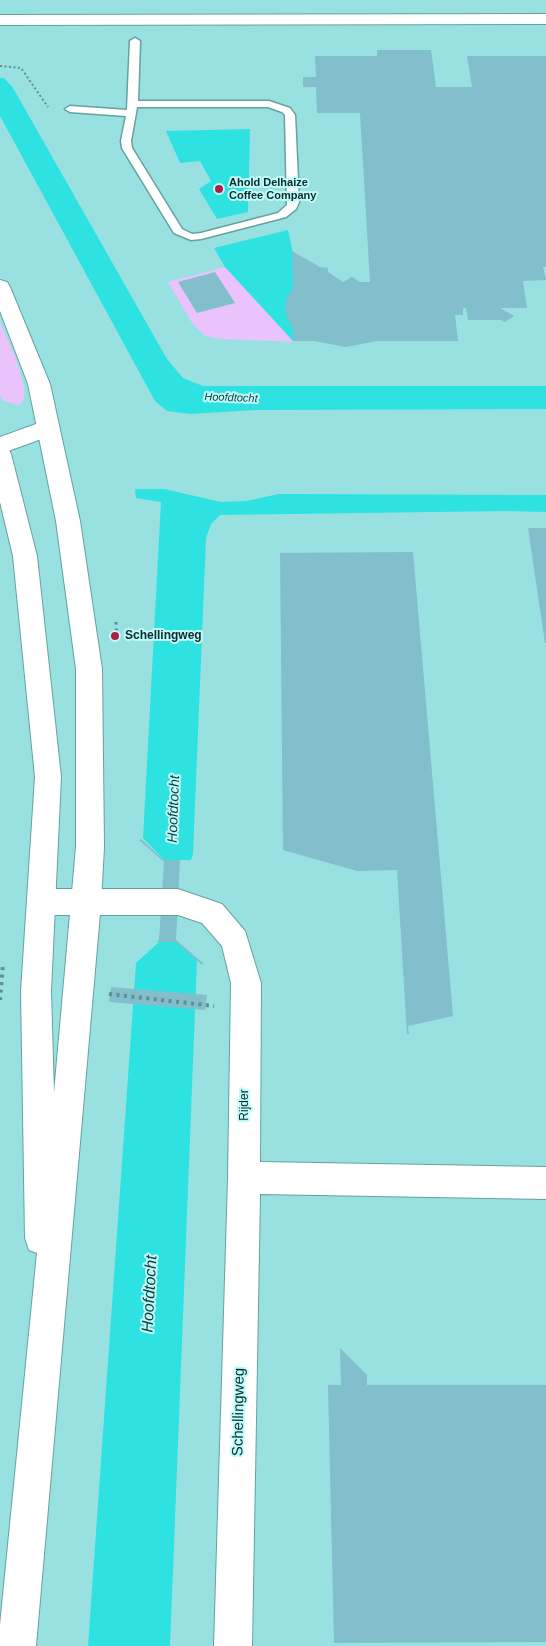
<!DOCTYPE html>
<html>
<head>
<meta charset="utf-8">
<style>
	body { margin:0 }
	canvas { display:block; background:#afefee }
</style>
</head>
<body>
<canvas width="546" height="1646"></canvas>
<script>
const g = document.querySelector('canvas').getContext('2d');
g.lineJoin = 'round';
function fill(path, color) { g.fillStyle = color; g.fill(path, 'evenodd'); }
const toPath = rows => new Path2D(rows.map(r => 'M' + r).join(''));
function strokePath(path, color, width, dash) { g.strokeStyle = color; g.lineWidth = width; g.lineCap = dash ? 'butt' : 'round'; g.setLineDash(dash || []); g.stroke(path); }
function write(font, color, halo, rows, align = 'center') {
  g.font = font + ' Arial,sans-serif'; g.lineWidth = 4; g.setLineDash([]); g.textBaseline = 'middle'; g.strokeStyle = halo; g.fillStyle = color; for (const [text, x, y, turn = 0] of rows) {
    g.save(); g.translate(x, y); g.rotate((+turn || 0) * Math.PI / 180); g.textAlign = isNaN(turn) ? turn : align; if (halo) g.strokeText(text, 0, 0); g.fillText(text, 0, 0); g.restore();
  }
}
fill(toPath([
	[0,0,546,0,546,1646,0,1646]
]), '#98e1e0');
fill(toPath([
	[225,267,294,342,221,339,205,336,192,323,168,282],
	[0,322,15,356,24,386,24,399,20,405,4,401,0,396]
]), '#eac2fc');
fill(toPath([
	[4,78,13,88,167,359,183,378,203,386,546,386,546,409,256,410,190,414,167,411,155,401,0,116,0,78],
	[250,129,248,212,217,219,199,189,211,181,200,161,180,163,166,131],
	[288,230,293,253,293,289,285,308,293,327,294,342,225,267,214,248],
	[135,489,164,489,221,502,246,501,279,494,546,495,546,512,506,511,220,515,211,524,206,538,193,854,191,860,164,860,143,838,161,502,136,498],
	[159,942,176,942,197,960,170,1646,88,1646,136,963]
]), '#2ee2e2');
fill(toPath([
	[377,50,431,50,436,87,472,87,467,56,546,56,546,267,543,267,546,280,523,281,527,308,500,308,514,316,505,322,501,320,468,320,466,308,463,308,463,315,455,315,458,341,377,341,346,347,314,341,293,341,293,328,287,318,285,307,287,297,293,288,292,251,320,267,328,268,328,272,343,282,352,277,360,282,370,282,360,113,317,113,316,87,303,87,303,77,316,77,315,56,377,56],
	[215,272,235,303,197,313,178,282],
	[528,528,546,528,546,643,545,643],
	[413,552,453,1016,408,1026,409,1034,407,1034,397,870,357,871,283,850,280,553],
	[141,839,164,860,180,860,176,940,203,963,202,965,176,942,156,942,159,940,164,862,139,840],
	[111,987,207,995,205,1010,109,1002],
	[340,1348,367,1375,367,1385,546,1385,546,1642,334,1643,328,1385,341,1385]
]), '#83becd');
const lane = toPath([
	[135,38,140,41,138,101,269,101,290,108,295,115,299,202,296,209,286,217,201,239,191,240,174,233,122,148,121,141,126,116,70,112,65,109,70,106,127,110,130,41,135,38],
	[137,107,268,107,282,112,285,115,287,205,278,213,201,233,192,234,182,229,132,148,131,141,137,107]
]);
const street = toPath([
	[546,14,546,24,0,25,0,15,546,14],
	[47,420,55,422,58,428,55,434,0,454,0,437,47,420],
	[41,889,178,889,222,904,245,931,261,983,260,1162,546,1167,546,1199,260,1194,252,1646,214,1646,228,1178,231,983,222,946,202,923,178,915,41,915,31,911,27,902,31,893,41,889]
]);
const secondary = toPath([
	[0,280,7,282,10,287,50,384,80,521,102,669,104,847,101,902,36,1646,0,1646,0,1625,37,1253,29,1250,25,1238,21,991,35,777,13,556,0,502,0,446,8,448,11,454,37,556,61,777,51,991,54,1093,76,847,76,669,56,521,28,384,0,311,0,280]
]);
strokePath(lane, '#64a2a1', 3);
strokePath(street, '#64a2a1', 2);
strokePath(secondary, '#64a2a1', 2);
strokePath(toPath([
	[0,66,21,68,48,107]
]), '#618f8e', 2, [2, 2.5]);
strokePath(toPath([
	[116,622,117,639]
]), '#618f8e', 3, [2.5, 4]);
strokePath(toPath([
	[109,994,214,1006],
	[0,1000,3,964]
]), '#618f8e', 4, [3, 4.5]);
fill(lane, '#fff');
fill(street, '#fff');
fill(secondary, '#fff');
for (const [x, y, r, color] of [
	[219,189,5,"#b01d3f"],
	[115,636,5,"#b01d3f"]
]) { const dot = new Path2D(); dot.arc(x, y, r, 0, 2 * Math.PI); g.fillStyle = color; g.fill(dot); strokePath(dot, '#bcfcfb', 2); }
write('bold 11px', '#0f2929', '#bcfcfb', [
	["Ahold Delhaize",229,183],
	["Coffee Company",229,196]
], 'left');
write('italic 11px', '#163838', '#bcfcfb', [
	["Hoofdtocht",231,398,2]
]);
write('bold 12px', '#0f2929', '#bcfcfb', [
	["Schellingweg",125,636]
], 'left');
write('12px', '#0f2929', '#bcfcfb', [
	["Rijder",245,1105,-90]
]);
write('italic 14px', '#163838', '#bcfcfb', [
	["Hoofdtocht",174,809,-88]
]);
write('15px', '#0f2929', '#bcfcfb', [
	["Schellingweg",239,1412,-89]
]);
write('italic 16px', '#163838', '#bcfcfb', [
	["Hoofdtocht",150,1294,-87]
]);
</script>
</body>
</html>
